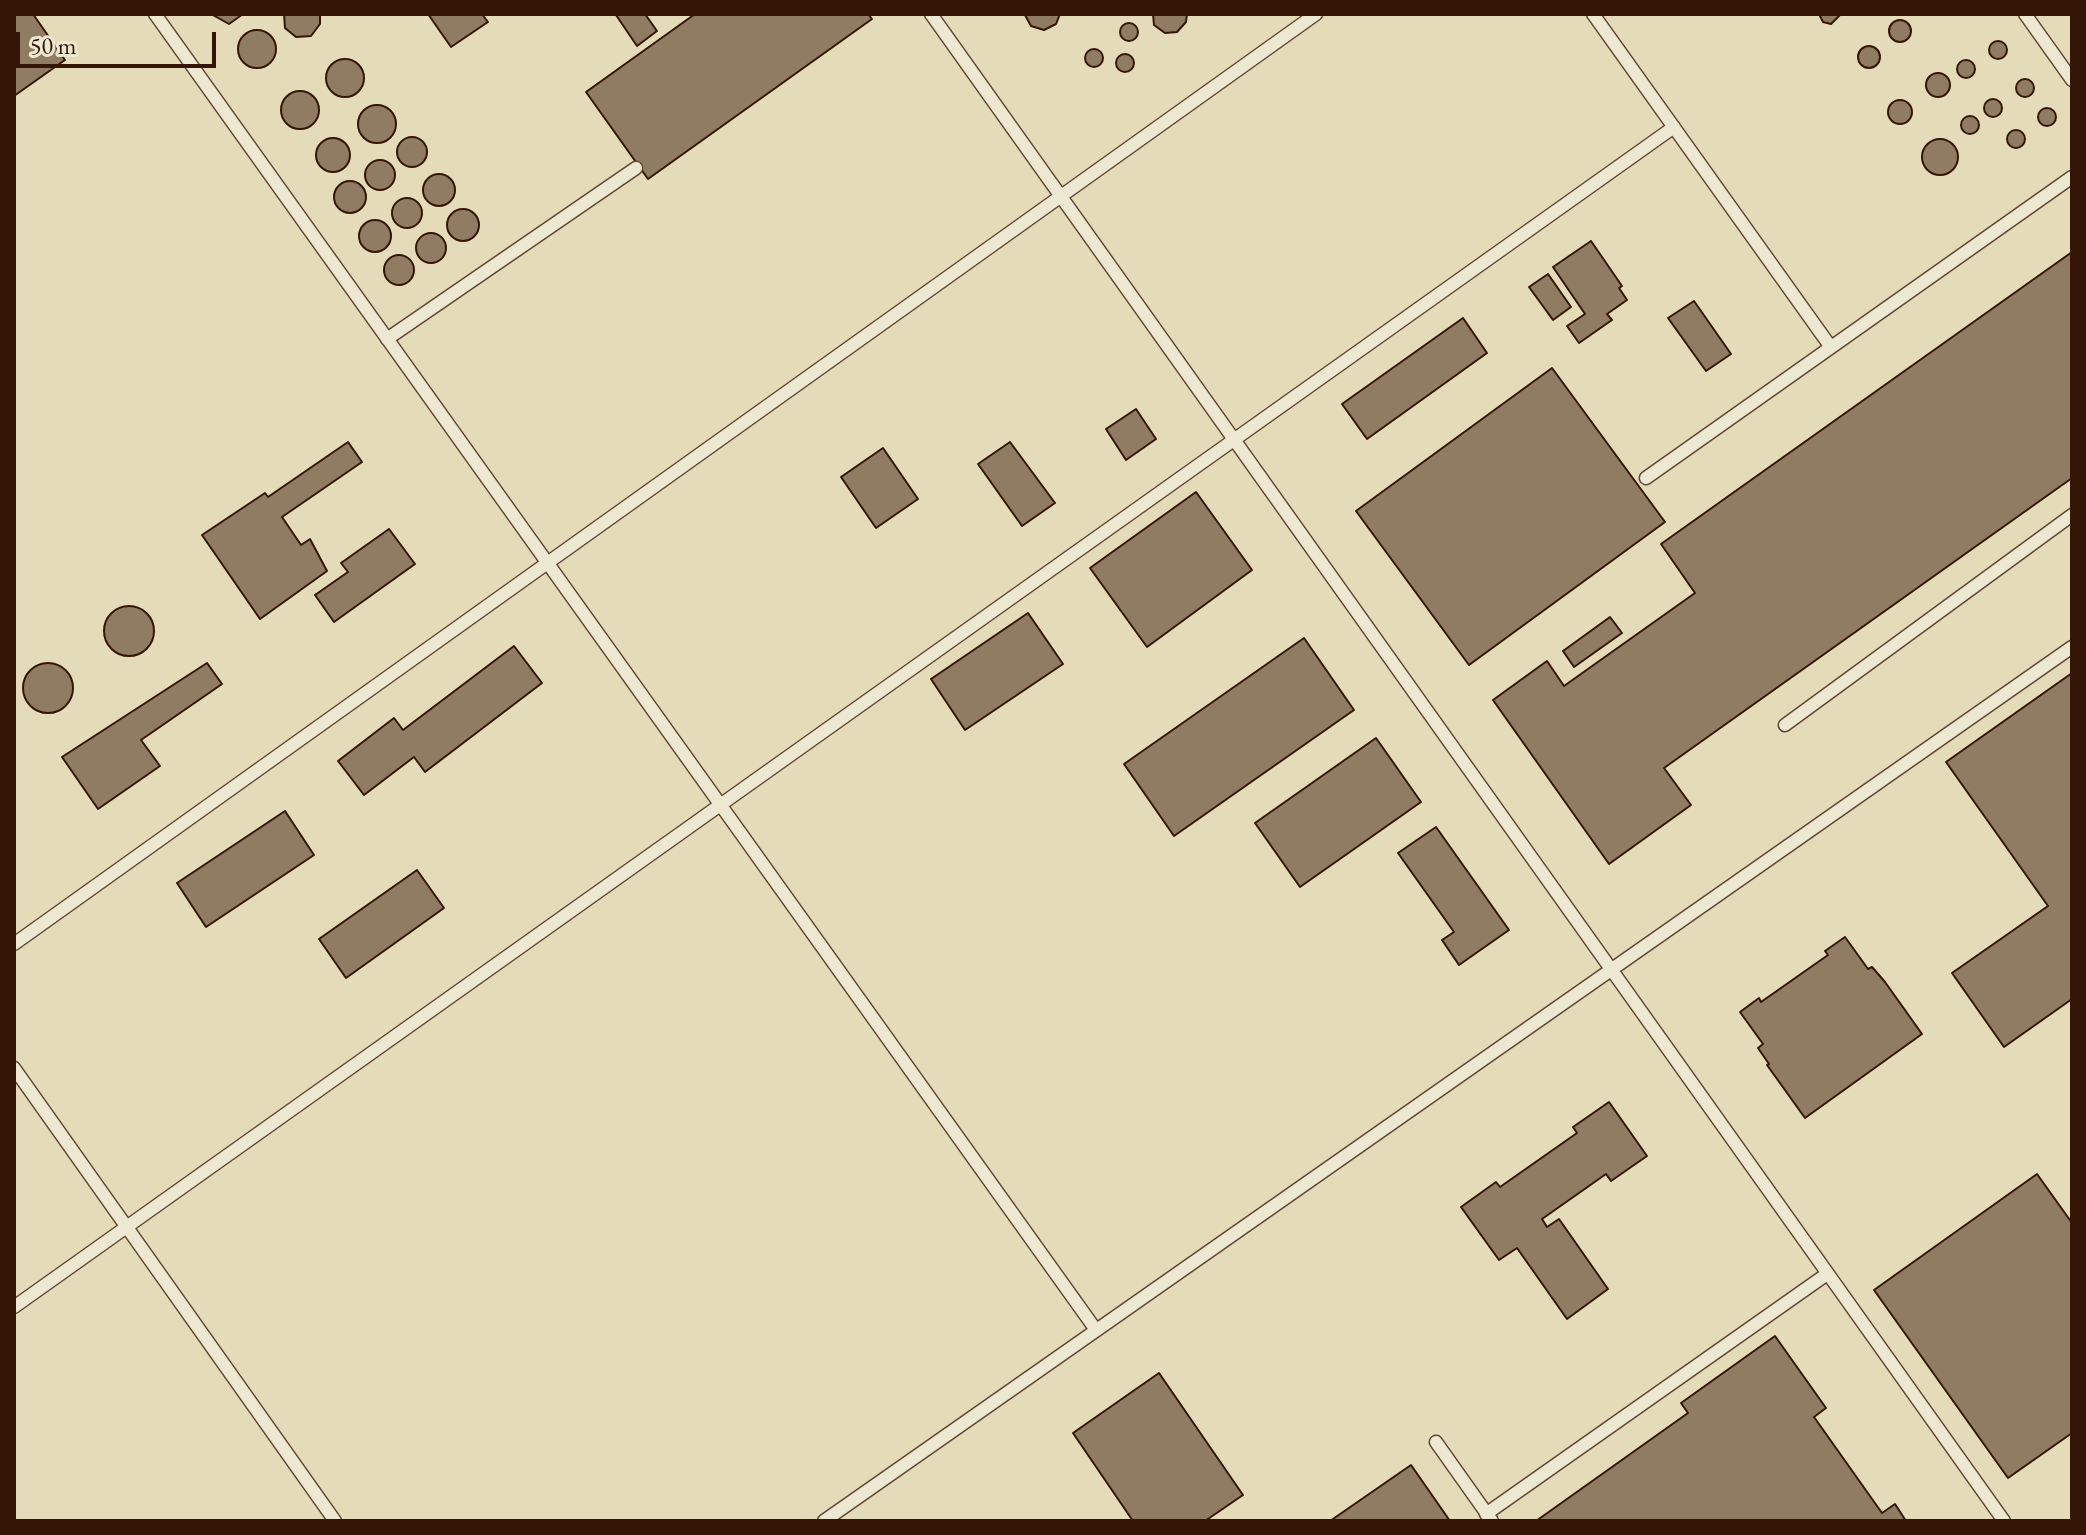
<!DOCTYPE html>
<html>
<head>
<meta charset="utf-8">
<style>
	body { margin:0 }
	#map { position:relative; width:2086px; height:1535px; overflow:hidden; background:#e4dbb9; font-family:"EB Garamond",serif }
	canvas { display:block }
	.frame { position:absolute; inset:0; border:16px solid #351506; pointer-events:none }
	.scale { position:absolute; left:16px; top:32px; width:200px; height:36px; box-sizing:border-box; border:4px solid #351506; border-top:0; padding-left:10px; font-size:24px; line-height:28px; white-space:nowrap; color:#351506; -webkit-text-stroke:6px #ede8d2; paint-order:stroke }
</style>
</head>
<body>
<div id="map">
<canvas width="2086" height="1535"></canvas>
<div class="frame"></div>
<div class="scale">50 m</div>
</div>
<script>
const g = document.querySelector('canvas').getContext('2d');
g.lineJoin = 'round';
function fill(path, color) { g.fillStyle = color; g.fill(path, 'evenodd'); }
const toPath = rows => new Path2D(rows.map(r => 'M' + r).join(''));
function strokePath(path, color, width, dash) { g.strokeStyle = color; g.lineWidth = width; g.lineCap = dash ? 'butt' : 'round'; g.setLineDash(dash || []); g.stroke(path); }
const building = toPath([
	[14,14,33,14,65,60,14,96,14,14],
	[211,14,243,14,229,24,211,14],
	[284,14,320,14,320,24,311,36,296,37,285,28,284,14],
	[428,14,482,14,488,22,451,47,428,14],
	[645,14,657,31,637,46,616,15,645,14],
	[695,14,868,14,872,19,648,179,586,92,695,14],
	[1060,14,1056,24,1044,30,1031,26,1025,15,1060,14],
	[1153,14,1187,14,1186,22,1177,32,1165,33,1154,25,1153,14],
	[1819,14,1841,14,1831,24,1823,22,1819,14],
	'1889 31a11 11 0 1 1 22 0a11 11 0 1 1-22 0Z',
	'1120 32a9 9 0 1 1 18 0a9 9 0 1 1-18 0Z',
	'238 49a19 19 0 1 1 38 0a19 19 0 1 1-38 0Z',
	'1989 50a9 9 0 1 1 18 0a9 9 0 1 1-18 0Z',
	'1858 57a11 11 0 1 1 22 0a11 11 0 1 1-22 0Z',
	'1085 58a9 9 0 1 1 18 0a9 9 0 1 1-18 0Z',
	'1116 63a9 9 0 1 1 18 0a9 9 0 1 1-18 0Z',
	'326 78a19 19 0 1 1 38 0a19 19 0 1 1-38 0Z',
	'1957 69a9 9 0 1 1 18 0a9 9 0 1 1-18 0Z',
	'1926 85a12 12 0 1 1 24 0a12 12 0 1 1-24 0Z',
	'2016 88a9 9 0 1 1 18 0a9 9 0 1 1-18 0Z',
	'281 110a19 19 0 1 1 38 0a19 19 0 1 1-38 0Z',
	'1984 108a9 9 0 1 1 18 0a9 9 0 1 1-18 0Z',
	'1888 112a12 12 0 1 1 24 0a12 12 0 1 1-24 0Z',
	'358 124a19 19 0 1 1 38 0a19 19 0 1 1-38 0Z',
	'2038 117a9 9 0 1 1 18 0a9 9 0 1 1-18 0Z',
	'1961 125a9 9 0 1 1 18 0a9 9 0 1 1-18 0Z',
	'2007 139a9 9 0 1 1 18 0a9 9 0 1 1-18 0Z',
	'397 152a15 15 0 1 1 30 0a15 15 0 1 1-30 0Z',
	'316 155a17 17 0 1 1 34 0a17 17 0 1 1-34 0Z',
	'1922 157a18 18 0 1 1 36 0a18 18 0 1 1-36 0Z',
	'365 175a15 15 0 1 1 30 0a15 15 0 1 1-30 0Z',
	'423 190a16 16 0 1 1 32 0a16 16 0 1 1-32 0Z',
	'334 197a16 16 0 1 1 32 0a16 16 0 1 1-32 0Z',
	'392 213a15 15 0 1 1 30 0a15 15 0 1 1-30 0Z',
	'447 225a16 16 0 1 1 32 0a16 16 0 1 1-32 0Z',
	'359 236a16 16 0 1 1 32 0a16 16 0 1 1-32 0Z',
	'416 248a15 15 0 1 1 30 0a15 15 0 1 1-30 0Z',
	[1591,241,1622,286,1619,288,1627,300,1607,314,1612,320,1579,343,1567,326,1585,314,1553,267,1591,241],
	[2072,252,2072,478,1664,768,1691,805,1609,864,1493,700,1547,661,1564,686,1695,593,1661,544,2072,252],
	'384 270a15 15 0 1 1 30 0a15 15 0 1 1-30 0Z',
	[1548,274,1571,307,1553,320,1529,287,1548,274],
	[1694,301,1731,354,1706,371,1668,318,1694,301],
	[1463,318,1487,353,1367,439,1342,404,1463,318],
	[1552,368,1665,522,1469,665,1356,511,1552,368],
	[1136,409,1156,439,1126,460,1106,429,1136,409],
	[348,442,362,462,282,517,301,545,310,539,327,571,260,619,202,535,265,493,268,497,348,442],
	[1010,442,1055,503,1022,526,978,464,1010,442],
	[883,448,918,499,876,528,841,477,883,448],
	[1196,492,1252,570,1147,647,1090,568,1196,492],
	[389,529,415,564,334,622,315,595,348,572,341,563,389,529],
	'104 631a25 25 0 1 1 50 0a25 25 0 1 1-50 0Z',
	[1028,613,1063,664,965,730,931,679,1028,613],
	[1610,617,1622,633,1574,667,1563,651,1610,617],
	[1304,638,1354,710,1174,836,1124,764,1304,638],
	[514,646,542,683,425,772,414,757,364,795,338,761,394,718,403,730,514,646],
	[207,663,222,684,141,740,160,766,98,809,62,757,207,663],
	'23 688a25 25 0 1 1 50 0a25 25 0 1 1-50 0Z',
	[2072,673,2072,999,2004,1047,1952,973,2048,906,1946,762,2072,673],
	[1376,738,1421,802,1300,887,1255,823,1376,738],
	[285,811,314,855,206,927,177,883,285,811],
	[1436,827,1509,930,1459,965,1442,940,1454,932,1398,853,1436,827],
	[417,870,444,908,346,978,319,939,417,870],
	[1845,937,1868,969,1872,967,1885,982,1922,1034,1805,1118,1767,1065,1769,1064,1758,1048,1763,1044,1740,1012,1759,998,1761,1002,1828,955,1825,951,1845,937],
	[1609,1102,1647,1156,1611,1181,1606,1174,1542,1219,1547,1227,1559,1219,1608,1289,1567,1319,1517,1248,1499,1260,1461,1207,1496,1182,1500,1187,1577,1133,1573,1127,1609,1102],
	[2037,1174,2072,1223,2072,1433,2008,1478,1874,1290,2037,1174],
	[1775,1336,1826,1408,1814,1417,1882,1513,1895,1504,1906,1521,1536,1521,1688,1413,1681,1403,1775,1336],
	[1159,1373,1243,1495,1205,1521,1133,1521,1073,1433,1159,1373],
	[1411,1465,1450,1521,1330,1521,1411,1465]
]);
fill(building, '#907c63');
strokePath(building, '#351506', 2);
const lane = toPath([
	[155,14,1096,1330],
	[931,14,2004,1521],
	[1593,14,1830,346],
	[2025,14,2072,80],
	[387,339,636,168],
	[1646,478,2072,177],
	[1785,725,2072,515],
	[14,944,1316,14],
	[14,1068,335,1521],
	[14,1307,1674,127],
	[1436,1442,1492,1521],
	[1486,1514,1827,1274],
	[824,1521,2072,647]
]);
strokePath(lane, '#614633', 15);
strokePath(lane, '#ede8d2', 12);
</script>
</body>
</html>
